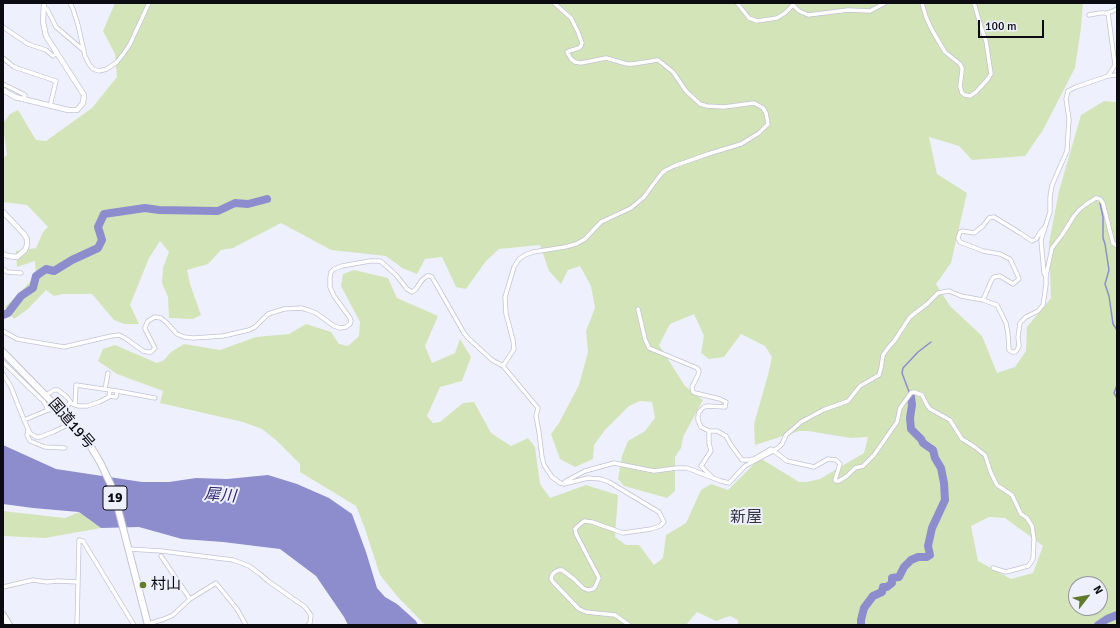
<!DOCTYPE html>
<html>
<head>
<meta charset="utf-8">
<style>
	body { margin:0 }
	#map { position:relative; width:1120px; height:628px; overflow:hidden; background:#eff0fe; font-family:Signika,sans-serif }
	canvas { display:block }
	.frame { position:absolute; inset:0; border:4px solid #0b0b11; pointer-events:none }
	.north { position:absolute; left:1068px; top:576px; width:40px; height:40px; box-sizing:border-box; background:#eff0fe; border:1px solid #94949f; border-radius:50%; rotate:59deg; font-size:11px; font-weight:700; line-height:16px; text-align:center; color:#0b0b11 }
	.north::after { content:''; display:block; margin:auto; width:14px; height:18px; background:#61792b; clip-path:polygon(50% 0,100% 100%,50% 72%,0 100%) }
	.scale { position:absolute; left:978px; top:20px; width:66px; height:18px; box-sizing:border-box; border:2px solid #0b0b11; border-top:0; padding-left:5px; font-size:12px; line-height:14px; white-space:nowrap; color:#0b0b11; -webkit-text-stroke:3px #eff0fe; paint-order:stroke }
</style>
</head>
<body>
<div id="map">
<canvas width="1120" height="628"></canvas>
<div class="frame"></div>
<div class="north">N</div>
<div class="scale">100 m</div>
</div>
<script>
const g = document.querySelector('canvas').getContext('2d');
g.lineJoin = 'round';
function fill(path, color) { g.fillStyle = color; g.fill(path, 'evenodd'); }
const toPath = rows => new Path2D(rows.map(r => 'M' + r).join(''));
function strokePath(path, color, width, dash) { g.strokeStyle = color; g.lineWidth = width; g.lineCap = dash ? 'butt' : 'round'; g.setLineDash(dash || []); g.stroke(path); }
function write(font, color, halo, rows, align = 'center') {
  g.font = font + ' Signika,"Noto Sans JP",sans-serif'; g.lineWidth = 4; g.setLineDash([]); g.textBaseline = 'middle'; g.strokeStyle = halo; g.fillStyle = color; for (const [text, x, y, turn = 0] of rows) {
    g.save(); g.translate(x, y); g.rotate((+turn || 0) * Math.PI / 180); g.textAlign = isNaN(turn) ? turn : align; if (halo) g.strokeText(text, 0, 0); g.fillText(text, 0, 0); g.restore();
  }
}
fill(toPath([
	[115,3,1083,3,1081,28,1075,68,1043,130,1025,156,972,160,959,146,929,137,937,174,967,193,951,263,936,284,950,306,982,336,997,373,1015,367,1026,351,1027,327,1051,298,1049,243,1059,191,1081,115,1104,101,1117,102,1117,625,738,625,738,620,730,616,716,621,697,612,686,625,425,625,397,596,380,575,364,526,356,506,300,472,300,464,276,440,262,429,243,422,160,403,163,391,117,374,98,361,103,349,115,345,157,363,164,360,171,352,184,344,220,350,256,337,289,334,306,324,331,332,339,344,348,346,359,336,360,322,341,286,343,274,354,270,388,278,397,298,438,316,425,346,432,363,455,353,460,339,471,357,462,381,440,387,427,416,433,423,440,422,463,403,474,402,491,433,511,446,528,438,535,447,540,484,550,498,586,485,618,495,615,537,626,545,639,545,654,565,663,558,666,535,686,523,701,490,711,484,728,490,760,458,799,482,806,482,820,479,864,453,868,437,851,438,808,431,799,431,755,445,754,424,768,375,772,357,765,346,741,334,724,357,709,359,701,353,704,336,694,314,670,324,659,345,685,386,703,400,683,437,681,448,675,457,675,491,667,498,624,486,618,479,622,456,628,441,645,431,655,418,652,402,640,401,629,406,605,430,594,445,593,459,575,467,560,459,551,434,559,423,579,385,588,352,586,331,595,308,591,286,580,266,568,270,561,284,549,271,540,245,499,249,486,261,466,289,456,287,442,257,425,259,417,274,402,268,386,256,331,250,281,223,233,248,221,250,208,264,187,270,190,284,201,315,193,319,169,318,168,297,162,283,163,268,169,252,160,241,149,258,130,305,139,324,124,324,114,320,92,294,63,294,54,296,46,290,28,309,14,319,5,307,36,276,35,261,17,267,16,251,36,248,43,232,48,227,27,205,3,202,3,158,7,155,4,133,4,122,10,114,18,110,36,140,46,141,92,108,117,77,115,54,103,31],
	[989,517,1005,518,1043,546,1033,573,1011,579,978,561,971,526],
	[1076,584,1100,584,1100,608,1076,608],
	[3,511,65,518,79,512,101,528,45,538,3,536]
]), '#d4e4b9');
fill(toPath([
	[3,445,56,469,142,482,169,482,196,478,227,479,268,475,297,484,329,498,352,514,366,552,377,588,385,597,397,604,416,621,418,625,348,625,344,617,316,576,280,549,223,542,182,539,139,527,101,528,79,512,33,508,3,504]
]), '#8d8dcd');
strokePath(toPath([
	[1100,203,1103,217,1103,238,1105,244,1109,270,1105,284,1109,296,1113,324,1117,330],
	[1117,385,1114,393,1117,398],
	[911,397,902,373,903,368,918,352,931,342]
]), '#8d8dcd', 1.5);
strokePath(toPath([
	[3,315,8,313,21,296,33,288,36,276,46,269,54,271,72,260,98,248,102,240,98,227,104,214,145,208,159,210,218,211,235,203,248,204,267,199],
	[861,625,861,620,864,608,873,596,882,592,883,587,887,587,892,583,892,578,899,577,904,567,911,560,918,557,927,557,930,555,928,546,932,528,945,500,944,483,941,468,935,458,933,450,923,443,921,439,911,429,910,418,912,405,911,397],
	[1098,625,1107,619,1117,615]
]), '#8d8dcd', 8);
const minor = toPath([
	[70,3,73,9,78,25,85,56,89,64,93,69,99,71,107,69,117,62,124,53,130,44,149,3],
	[737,3,749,18,757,21,777,18,785,13,793,5,799,11,808,15,848,10,870,11,885,3],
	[922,3,926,17,932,30,945,52,960,64,962,68,962,71,960,86,962,93,965,95,970,96,976,92,987,80,991,74,986,41,981,27,974,3],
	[44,8,47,9,56,27,82,49],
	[1089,15,1100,13,1108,13,1117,9],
	[3,27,28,44,46,50,53,56,57,52],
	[3,58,14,67,56,81,50,106],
	[1108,76,1115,65,1108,13],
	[3,84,25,95,24,99],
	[3,269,7,272,21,273],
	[1046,276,1044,273,1041,240,1050,212,1050,197,1052,185,1067,151,1069,119,1066,99,1068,91,1076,87,1108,76,1117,75],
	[983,300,992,279,994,277,1000,276,1013,284,1019,279,1018,276,1010,259,1000,254,983,251,960,242,958,238,960,232,962,231,974,233,983,226,989,218,994,217,1020,233,1032,241,1036,239,1041,231,1045,227],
	[638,309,645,339,649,348,697,368,699,371,698,375,692,387,693,392,695,393,720,399,726,402,725,407,707,406,704,407,699,412,698,416,698,420,701,427,709,431,709,443,711,451,701,466,712,477],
	[3,331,17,339,64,347,111,336,119,335,125,338,143,351,148,352,151,352,155,348,145,329,145,327,148,321,155,317,161,318,166,322,177,334,184,337,193,338,223,336,249,330,255,327,268,314,284,309,301,308,308,310,316,313,334,326,340,328,346,327,350,324,351,321,350,318,334,296,330,287,330,277,331,272,334,269,342,266,370,261,380,261,384,264,396,275,407,289,412,292,416,289,422,280,427,276,430,276,432,277,464,333,468,338,492,360,503,366,538,408,536,416,539,432,542,457,544,465,552,477,560,483,564,484,588,478,601,479,609,482,659,512,664,522,660,526,651,529,623,533,592,522,584,521,578,526,575,529,576,534,599,578,595,587,593,589,588,590,583,588,574,579,562,570,559,570,555,572,552,575,551,579,553,582,579,609,586,612,615,615,629,625],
	[3,362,44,402,48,410],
	[503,366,514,349,513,340,506,314,505,297,514,267,519,259,525,255,533,252,565,247,576,244,585,239,601,222,631,208,644,197,652,186,662,173,666,170,674,166,708,154,741,144,759,133,768,124,766,113,763,108,754,103,724,107,707,106,700,104,686,91,673,72,658,60,633,64,627,64,606,58,581,63,575,62,571,59,567,52,569,51,579,48,581,46,582,43,578,32,571,18,554,3],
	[3,374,11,387,24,420],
	[105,389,108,373],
	[117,391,155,398],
	[46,395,54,390,58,390,67,397,70,401,70,403,67,406,53,408,24,420,30,433,36,437,40,437,53,432,72,423],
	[109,396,116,397,117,391,110,390],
	[70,403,75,405,79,406,87,406,99,402,109,397,110,390,76,385,75,405],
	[28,430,27,435,30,441,45,447,65,448],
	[709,431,717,431,726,436,731,445,742,460,748,460,754,459,771,449,787,461,810,466,814,467,828,459,836,460,840,464,835,480,836,481,839,481,847,476,855,468,863,466,874,455,897,422,900,408,911,393,914,392,922,395,927,405,930,409,950,420,962,439,967,442,975,447,985,455,991,473,997,485,1012,495,1021,514,1027,518,1032,526,1034,539,1033,559,1030,564,1028,566,1006,572,993,568],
	[564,484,566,481,585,471,614,463,654,471,677,468,687,468,721,481,729,483,745,466,773,451,779,447,782,444,786,435,801,422,823,410,848,401,860,386,879,375,881,368,883,355,888,348,895,340,910,317,927,304,938,293,949,291,961,296,983,300,997,305,1006,323,1008,334,1009,350,1012,352,1015,352,1017,350,1019,346,1018,337,1020,323,1026,317,1038,311,1043,305,1046,285,1046,276,1052,248,1062,235,1074,216,1079,210,1085,205,1096,198,1100,199,1103,203,1113,243,1117,246],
	[129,549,161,551,233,560,249,566,260,574,268,581,305,607,311,615,310,623,308,625],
	[161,556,190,599],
	[3,587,33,580,47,582,58,581,78,582],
	[148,624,164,619,173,615,190,599,216,583,237,609,246,625],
	[77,625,79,540,83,541,134,625]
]);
const tertiary = toPath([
	[3,90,15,97,68,110,77,110,83,103,84,95,46,36,43,22,44,3],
	[3,212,24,234,27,239,27,245,25,250,17,257,8,256,3,254]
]);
const primary = toPath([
	[3,615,9,625]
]);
const trunk = toPath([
	[3,352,52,402],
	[62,411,85,437,100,462,110,483,114,493,148,625]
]);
strokePath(minor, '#c2c3d5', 5);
strokePath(tertiary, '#c2c3d5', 6);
strokePath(primary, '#c2c3d5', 8);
strokePath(trunk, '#c2c3d5', 8);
strokePath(minor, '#fff', 3.5);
strokePath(tertiary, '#fff', 4.5);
strokePath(primary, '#fff', 6);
strokePath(trunk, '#fff', 6);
const trunkBridge = toPath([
	[52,402,62,411]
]);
strokePath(trunkBridge, '#c2c3d5', 8, []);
strokePath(trunkBridge, '#fff', 6);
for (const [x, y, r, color] of [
	[143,585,4,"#61792b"]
]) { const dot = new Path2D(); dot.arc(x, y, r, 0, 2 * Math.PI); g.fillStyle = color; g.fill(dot); strokePath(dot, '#eff0fe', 1.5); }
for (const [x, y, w] of [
	[115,498,24]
]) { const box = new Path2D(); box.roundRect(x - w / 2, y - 12, w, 24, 3); g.fillStyle = '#eff0fe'; g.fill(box); strokePath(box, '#0b0b11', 1); }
write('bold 14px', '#0b0b11', null, [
	["19",115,498]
]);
write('15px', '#0b0b11', '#eff0fe', [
	["国道19号",71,424,49]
]);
write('15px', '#0b0b11', '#eff0fe', [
	["村山",151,585]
], 'left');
write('italic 16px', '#2f246f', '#eff0fe', [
	["犀川",220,496,4]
]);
write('16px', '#333341', '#eff0fe', [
	["新屋",746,518]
]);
</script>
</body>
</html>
